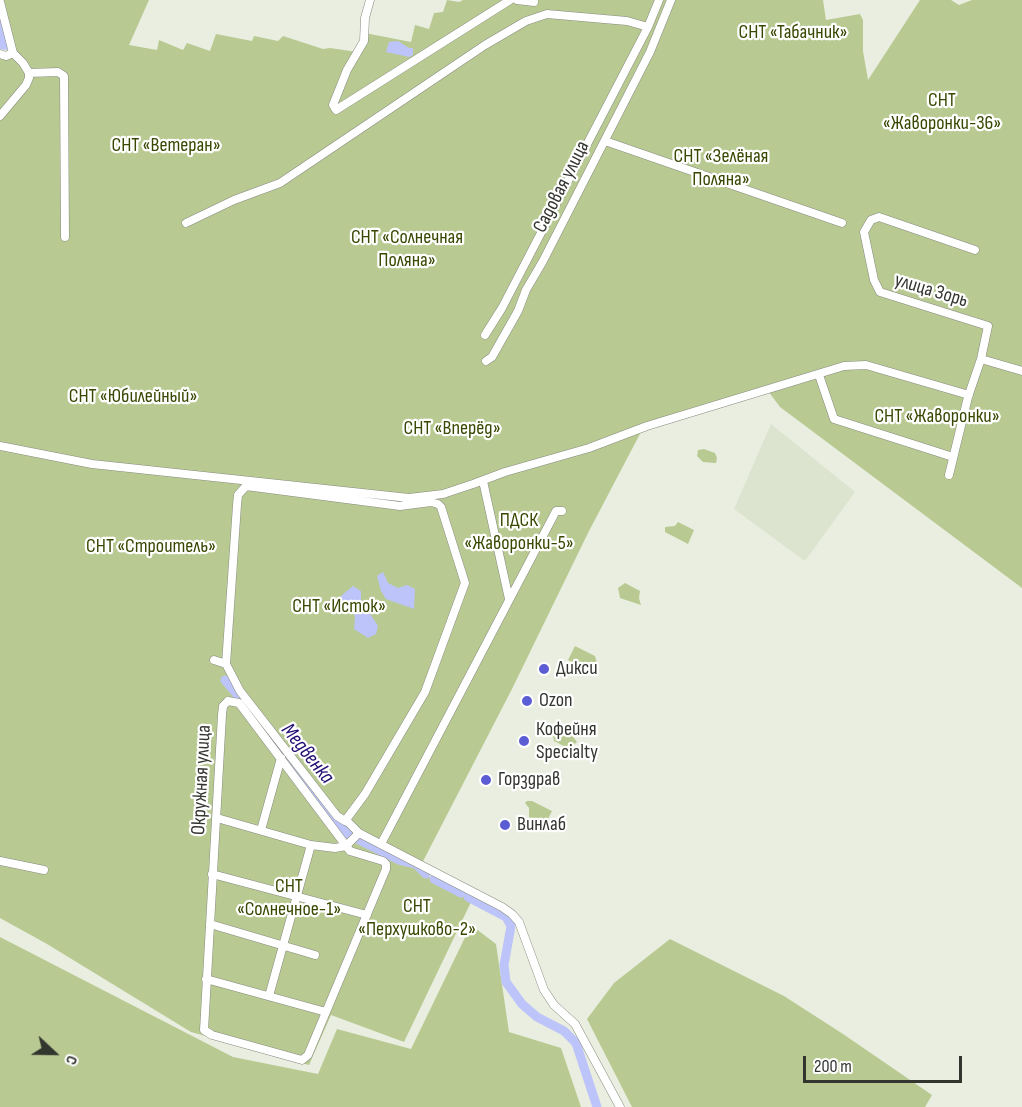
<!DOCTYPE html>
<html>
<head>
<meta charset="utf-8">
<style>
	body { margin:0 }
	#map { position:relative; width:1022px; height:1107px; overflow:hidden; background:#e9eee0; font-family:"Sofia Sans Condensed",sans-serif }
	canvas { display:block }
	.north { position:absolute; left:24px; top:1023px; width:60px; height:60px; -webkit-text-stroke:4px #fff; paint-order:stroke; rotate:112deg; font-size:16px; font-weight:700; line-height:24px; text-align:center; color:#33352f }
	.north::after { content:''; display:block; margin:auto; width:21px; height:27px; background:#33352f; clip-path:polygon(50% 0,100% 100%,50% 72%,0 100%) }
	.scale { position:absolute; left:803px; top:1056px; width:159px; height:27px; box-sizing:border-box; border:3px solid #33352f; border-top:0; padding-left:8px; font-size:18px; line-height:21px; white-space:nowrap; color:#33352f; -webkit-text-stroke:4px #fff; paint-order:stroke }
</style>
</head>
<body>
<div id="map">
<canvas width="1022" height="1107"></canvas>
<div class="north">С</div>
<div class="scale">200 m</div>
</div>
<script>
const g = document.querySelector('canvas').getContext('2d');
g.lineJoin = 'round';
function fill(path, color) { g.fillStyle = color; g.fill(path, 'evenodd'); }
const toPath = rows => new Path2D(rows.map(r => 'M' + r).join(''));
function strokePath(path, color, width, dash) { g.strokeStyle = color; g.lineWidth = width; g.lineCap = dash ? 'butt' : 'round'; g.setLineDash(dash || []); g.stroke(path); }
function write(font, color, halo, rows, align = 'center') {
  g.font = font + ' "Sofia Sans Condensed",sans-serif'; g.lineWidth = 4.5; g.setLineDash([]); g.textBaseline = 'middle'; g.strokeStyle = halo; g.fillStyle = color; for (const [text, x, y, turn = 0] of rows) {
    g.save(); g.translate(x, y); g.rotate((+turn || 0) * Math.PI / 180); g.textAlign = isNaN(turn) ? turn : align; if (halo) g.strokeText(text, 0, 0); g.fillText(text, 0, 0); g.restore();
  }
}
fill(toPath([
	[771,424,855,492,805,561,734,509]
]), '#dce3ce');
fill(toPath([
	[0,0,149,0,129,45,157,50,159,40,183,50,187,43,210,51,216,34,252,41,254,36,278,41,283,36,323,49,330,48,357,52,365,33,411,42,415,25,429,29,434,13,443,12,447,0,459,2,463,0,668,0,664,21,670,12,673,0,823,0,826,20,860,14,863,20,863,51,868,80,920,0,951,0,959,5,972,0,1022,0,1022,588,780,407,768,391,642,430,588,533,512,689,418,871,472,900,404,1042,331,1015,309,1065,191,1032,47,944,0,918,0,54,12,55],
	[704,449,715,453,717,458,716,463,703,462,697,456,698,450],
	[678,522,694,530,688,544,665,532,665,527,675,526],
	[625,583,640,591,639,598,641,605,620,598,618,588],
	[575,646,595,656,597,663,590,663,584,668,568,660],
	[555,725,570,733,577,742,568,748,554,741,553,736,546,731,551,726],
	[527,801,532,801,552,811,545,825,529,817,529,808,525,803],
	[471,925,496,944,509,1032,561,1048,581,1107,0,1107,0,937,233,1057,318,1074,337,1029,411,1049],
	[670,939,784,996,843,1034,932,1095,925,1107,632,1107,587,1019,614,983]
]), '#b8ca92');
fill(toPath([
	[0,17,8,46,7,50,0,49],
	[398,41,409,48,413,48,413,55,409,57,386,52,389,42],
	[383,572,388,583,398,588,407,585,415,589,414,609,386,599,381,591,377,576],
	[353,586,361,591,361,600,378,626,376,634,368,638,354,629,355,616,351,611,345,608,342,602,341,596]
]), '#bcc4f9');
strokePath(toPath([
	[225,680,235,692],
	[237,695,334,820,349,835],
	[357,839,399,860,416,864,426,874],
	[434,879,461,893],
	[468,897,506,917,511,926,504,965,506,982,522,1004,537,1017,564,1031,576,1043,597,1107]
]), '#bcc4f9', 9);
const minor = toPath([
	[370,0,365,18,364,41,347,70,333,105,336,110,510,0],
	[517,0,534,2],
	[0,2,13,53,23,63,29,73,29,78,26,85,0,116],
	[0,54,6,56,13,53],
	[29,73,58,72,64,76,65,237],
	[605,141,842,223],
	[186,223,234,200,280,183,485,45,526,21,547,14,627,21,648,27],
	[485,335,502,308,648,27,659,0],
	[981,359,1022,371],
	[486,361,492,357,518,311,526,290,543,261,650,52,671,0],
	[819,375,834,419,953,457],
	[0,446,92,464,409,498,443,494,473,484,505,472,589,448,647,426,844,366,866,365,969,395],
	[949,475,968,397,981,359,988,326,880,292,874,280,864,232,871,220,879,217,975,250],
	[483,481,509,599],
	[214,660,226,664],
	[228,701,239,703,350,851,383,861,386,864,386,869,308,1055,302,1060,212,1035,204,1030,222,715,223,706,228,701],
	[217,818,311,845,335,848,346,846,359,833],
	[345,821,365,794,425,692,465,583,441,507,438,504,431,502,400,506,246,486,238,495,237,505,226,664,240,691,337,816,345,821,349,823,359,833,502,907,512,914,519,922,544,990,554,1005,575,1024,620,1107],
	[261,830,281,758],
	[381,844,556,511,562,511],
	[0,861,44,870],
	[212,874,367,915],
	[210,924,315,955],
	[206,979,326,1012],
	[269,996,311,845]
]);
strokePath(minor, '#878b7f', 9);
strokePath(minor, '#fff', 8);
for (const [x, y, r, color] of [
	[544,669,6,"#5c5dd5"],
	[527,701,6,"#5c5dd5"],
	[524,741,6,"#5c5dd5"],
	[486,780,6,"#5c5dd5"],
	[505,825,6,"#5c5dd5"]
]) { const dot = new Path2D(); dot.arc(x, y, r, 0, 2 * Math.PI); g.fillStyle = color; g.fill(dot); strokePath(dot, '#fff', 2); }
write('20px', '#384800', '#fff', [
	["СНТ «Табачник»",793,33],
	["СНТ",942,101],
	["«Жаворонки-36»",942,124],
	["СНТ «Ветеран»",166,146],
	["СНТ «Зелёная",721,157],
	["Поляна»",721,180],
	["СНТ «Солнечная",407,238],
	["Поляна»",407,261],
	["СНТ «Юбилейный»",133,397],
	["СНТ «Жаворонки»",937,417],
	["СНТ «Вперёд»",452,429],
	["ПДСК",519,521],
	["«Жаворонки-5»",519,544],
	["СНТ «Строитель»",151,547],
	["СНТ «Исток»",339,607],
	["СНТ",289,887],
	["«Солнечное-1»",289,910],
	["СНТ",417,907],
	["«Перхушково-2»",417,930]
]);
write('20px', '#33352f', '#fff', [
	["Садовая улица",562,187,-63],
	["улица Зорь",931,291,17],
	["Окружная улица",202,780,-87]
]);
write('20px', '#33352f', '#fff', [
	["Дикси",556,669],
	["Ozon",539,701],
	["Кофейня",536,730],
	["Specialty",536,753],
	["Горздрав",498,780],
	["Винлаб",517,825]
], 'left');
write('italic 21px', '#210e73', '#fff', [
	["Медвенка",307,754,51]
]);
</script>
</body>
</html>
